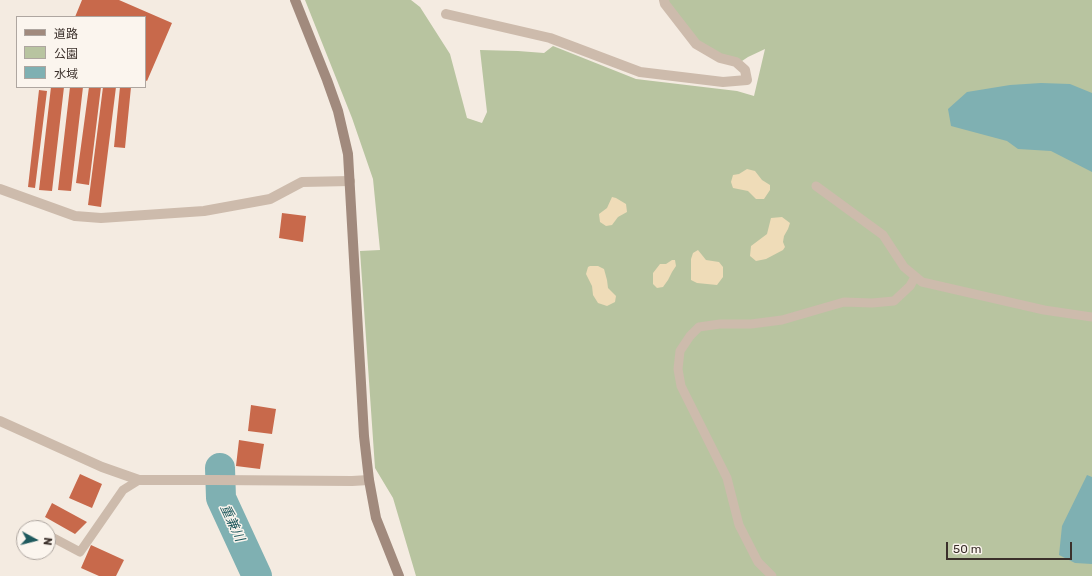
<!DOCTYPE html>
<html>
<head>
<meta charset="utf-8">
<style>
	body { margin:0 }
	#map { position:relative; width:1092px; height:576px; overflow:hidden; background:#f4ebe1; font-family:Rubik,"Noto Sans JP",sans-serif }
	canvas { display:block }
	.legend { position:absolute; left:16px; top:16px; width:130px; height:72px; box-sizing:border-box; background:#fbf5ee; border:1px solid #aea6a0; margin:0; padding:5px 7px; list-style:none; font-size:12px; color:#3b302b }
	.legend li { display:flex; align-items:center; gap:8px; height:20px }
	.legend b { width:20px; border:1px solid #aea6a0 }
	.north { position:absolute; left:16px; top:520px; width:40px; height:40px; box-sizing:border-box; background:#fbf5ee; border:1px solid #aea6a0; border-radius:50%; rotate:97deg; font-size:11px; font-weight:700; line-height:16px; text-align:center; color:#3b302b }
	.north::after { content:''; display:block; margin:auto; width:14px; height:18px; background:#1f5a5e; clip-path:polygon(50% 0,100% 100%,50% 72%,0 100%) }
	.scale { position:absolute; left:946px; top:542px; width:126px; height:18px; box-sizing:border-box; border:2px solid #3b302b; border-top:0; padding-left:5px; font-size:12px; line-height:14px; white-space:nowrap; color:#3b302b; -webkit-text-stroke:3px #fbf5ee; paint-order:stroke }
</style>
</head>
<body>
<div id="map">
<canvas width="1092" height="576"></canvas>
<ul class="legend">
<li><b style="height:5px;background:#a18a7d"></b>道路</li>
<li><b style="height:11px;background:#b8c4a0"></b>公園</li>
<li><b style="height:11px;background:#7fb0b2"></b>水域</li>
</ul>
<div class="north">N</div>
<div class="scale">50 m</div>
</div>
<script>
const g = document.querySelector('canvas').getContext('2d');
g.lineJoin = 'round';
function fill(path, color) { g.fillStyle = color; g.fill(path, 'evenodd'); }
const toPath = rows => new Path2D(rows.map(r => 'M' + r).join(''));
function strokePath(path, color, width, dash) { g.strokeStyle = color; g.lineWidth = width; g.lineCap = dash ? 'butt' : 'round'; g.setLineDash(dash || []); g.stroke(path); }
function write(font, color, halo, rows, align = 'center') {
  g.font = font + ' Rubik,"Noto Sans JP",sans-serif'; g.lineWidth = 3; g.setLineDash([]); g.textBaseline = 'middle'; g.strokeStyle = halo; g.fillStyle = color; for (const [text, x, y, turn = 0] of rows) {
    g.save(); g.translate(x, y); g.rotate((+turn || 0) * Math.PI / 180); g.textAlign = isNaN(turn) ? turn : align; if (halo) g.strokeText(text, 0, 0); g.fillText(text, 0, 0); g.restore();
  }
}
fill(toPath([
	[305,0,411,0,420,7,450,54,467,118,482,123,487,112,480,50,518,51,544,53,553,46,636,79,737,91,754,96,765,49,748,57,742,61,720,56,698,43,665,0,1092,0,1092,576,416,576,393,498,375,468,360,251,380,250,373,179,352,118]
]), '#b8c4a0');
fill(toPath([
	[747,169,755,171,762,180,770,185,770,190,764,199,756,199,748,191,733,188,731,182,733,175,739,174],
	[612,197,616,198,626,204,627,212,618,217,612,225,606,226,600,222,599,214,607,208],
	[782,217,790,223,788,229,784,236,783,242,785,247,783,250,766,259,756,261,750,256,751,246,767,234,771,218],
	[698,250,706,260,719,262,723,267,723,277,717,285,697,283,691,280,691,259,693,253],
	[672,260,675,260,676,266,672,272,668,280,663,287,657,288,653,284,653,273,660,264,666,264],
	[590,266,598,266,604,269,607,280,608,288,616,296,615,302,607,306,598,303,593,295,592,286,586,274,588,267]
]), '#efdcb8');
fill(toPath([
	[1041,83,1070,84,1092,93,1092,172,1051,151,1018,149,1007,141,951,126,948,109,967,92,1010,85],
	[1087,475,1092,477,1092,564,1075,563,1059,555,1062,526]
]), '#7fb0b2');
strokePath(toPath([
	[220,468,221,498,257,576]
]), '#7fb0b2', 30);
fill(toPath([
	[82,0,119,0,172,23,147,81,145,80,145,17,75,17],
	[51,87,64,87,52,191,39,190],
	[70,87,83,87,71,191,58,190],
	[89,87,101,87,89,185,76,183],
	[103,87,116,87,101,207,88,205],
	[120,87,131,87,125,148,114,147],
	[39,90,47,91,35,188,28,187],
	[282,213,306,216,303,242,279,238],
	[251,405,276,409,272,434,248,431],
	[239,440,264,444,260,469,236,466],
	[80,474,102,484,92,508,69,498],
	[52,503,87,522,75,534,45,517],
	[91,545,124,560,116,576,99,576,81,568]
]), '#c8694b');
strokePath(toPath([
	[816,186,883,235,904,267,922,282,1044,310,1092,317],
	[48,535,80,552,123,490,139,480],
	[772,576,758,562,739,525,727,478,681,386,678,369,680,351,690,336,699,327,720,324,751,324,782,320,844,302,872,303,894,301,910,286,915,277]
]), '#cdbbac', 9);
strokePath(toPath([
	[446,14,550,38,640,72,723,82,747,80,745,70,736,62,720,58,696,44,665,4,664,0],
	[0,189,75,216,101,218,204,211,270,199,302,182,350,181],
	[0,421,102,467,139,480,215,480,352,481,369,480]
]), '#cdbbac', 10);
strokePath(toPath([
	[295,0,327,80,338,111,348,154,364,436,369,480,376,518,399,576]
]), '#a18a7d', 10);
write('italic 13px', '#1f5a5e', '#fbf5ee', [
	["重兼川",232,523,65]
]);
</script>
</body>
</html>
